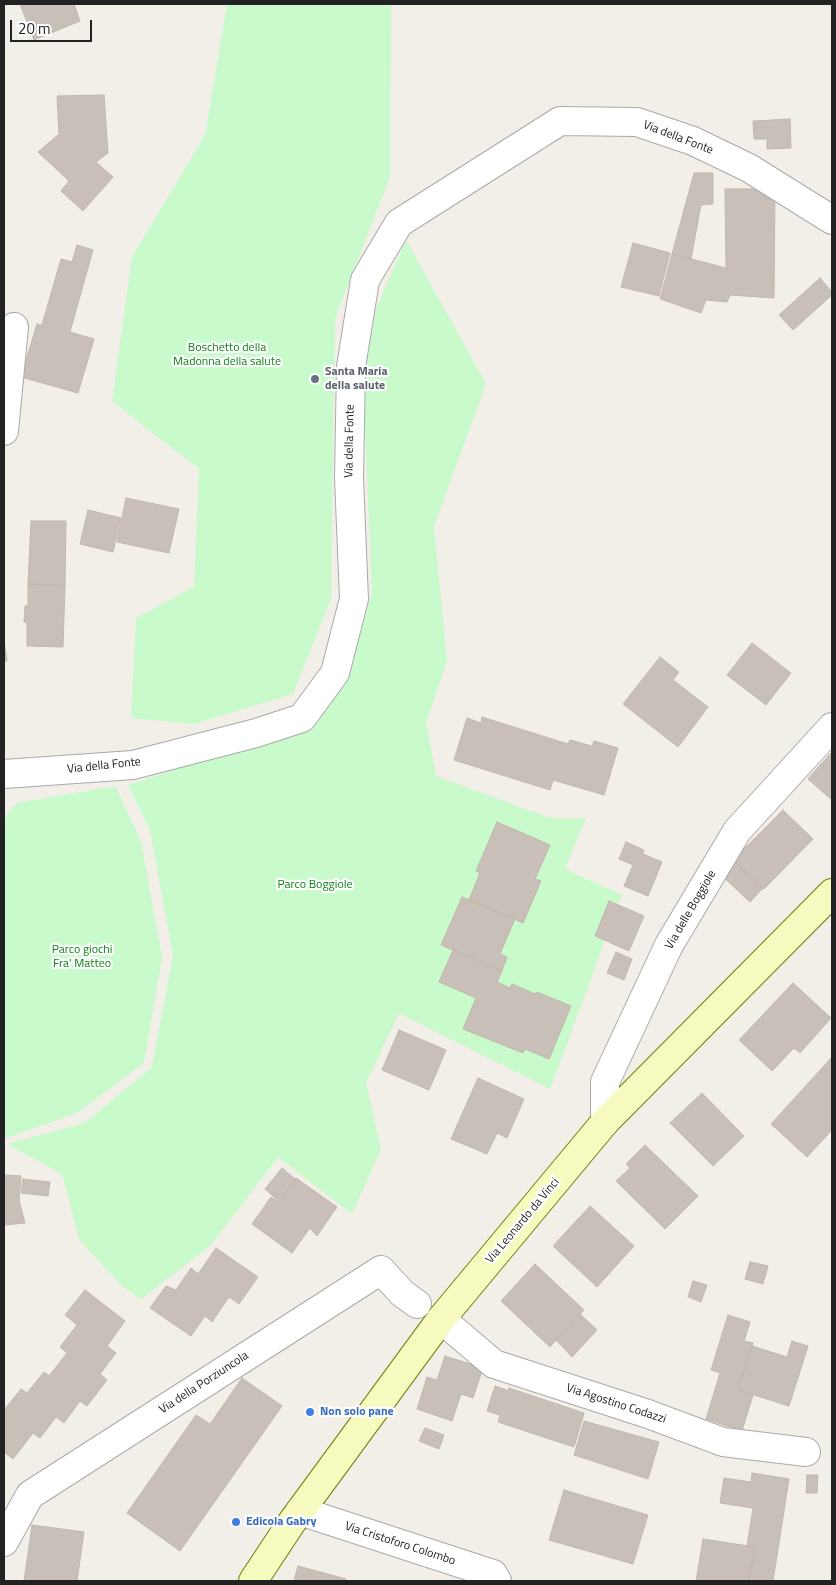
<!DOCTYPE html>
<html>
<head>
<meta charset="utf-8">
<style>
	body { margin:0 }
	#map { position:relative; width:836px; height:1585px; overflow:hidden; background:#f2efe9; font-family:"Titillium Web",sans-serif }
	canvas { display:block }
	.frame { position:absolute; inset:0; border:5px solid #222; pointer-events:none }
	.scale { position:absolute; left:10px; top:20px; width:82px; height:22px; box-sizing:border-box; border:2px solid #222; border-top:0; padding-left:6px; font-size:15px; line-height:18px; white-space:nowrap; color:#222; -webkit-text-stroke:4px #fff; paint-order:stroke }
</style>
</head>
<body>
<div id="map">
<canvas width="836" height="1585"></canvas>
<div class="frame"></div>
<div class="scale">20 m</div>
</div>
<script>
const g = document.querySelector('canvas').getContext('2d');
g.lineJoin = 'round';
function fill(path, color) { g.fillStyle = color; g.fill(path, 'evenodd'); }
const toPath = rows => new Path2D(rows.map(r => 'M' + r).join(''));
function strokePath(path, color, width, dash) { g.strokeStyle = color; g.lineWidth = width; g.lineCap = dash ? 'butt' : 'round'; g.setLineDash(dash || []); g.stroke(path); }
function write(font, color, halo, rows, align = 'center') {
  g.font = font + ' "Titillium Web",sans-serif'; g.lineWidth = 4.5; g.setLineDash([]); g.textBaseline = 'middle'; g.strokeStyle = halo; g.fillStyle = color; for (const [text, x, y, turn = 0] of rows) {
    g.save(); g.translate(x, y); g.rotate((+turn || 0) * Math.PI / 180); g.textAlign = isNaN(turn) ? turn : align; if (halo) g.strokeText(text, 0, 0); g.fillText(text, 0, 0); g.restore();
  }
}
fill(toPath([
	[227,4,391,4,390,177,335,318,331,599,293,694,194,724,131,718,136,618,194,587,199,469,112,401,132,257,205,135],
	[406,240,486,384,434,526,447,661,426,723,436,776,550,818,586,818,565,869,622,895,550,1089,399,1013,366,1083,381,1150,352,1214,278,1157,210,1246,141,1299,121,1285,79,1239,62,1174,7,1144,85,1123,152,1067,173,955,150,830,128,785,317,723,350,671,372,592,363,380,376,309],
	[115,786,141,841,162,957,144,1063,77,1113,6,1138,4,1135,4,819,17,803]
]), '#c8facc');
const building = toPath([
	[20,4,74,4,80,21,34,40,20,4],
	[104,95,108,153,96,162,113,177,83,211,61,191,69,181,38,152,59,134,57,96,104,95],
	[790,119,791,148,767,149,767,139,754,139,753,121,790,119],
	[694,173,713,173,713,204,701,205,691,259,672,254,694,173],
	[725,189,775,189,774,298,730,295,727,302,706,300,701,313,660,299,672,254,726,268,725,189],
	[633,243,670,253,659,296,621,287,633,243],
	[77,245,93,250,70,332,94,339,78,393,21,377,37,324,42,325,61,259,72,262,77,245],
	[820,278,832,292,832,295,793,330,779,315,820,278],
	[126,498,179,509,169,553,117,542,126,498],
	[88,510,121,518,113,552,80,544,88,510],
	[31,521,66,521,65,586,28,584,31,521],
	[28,584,65,586,63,647,27,646,27,623,24,622,25,606,28,606,28,584],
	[4,640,7,661,4,661,4,640],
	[752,643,791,673,766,705,727,675,752,643],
	[660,657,679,672,673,680,708,707,678,747,623,704,660,657],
	[482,717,568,744,570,740,592,746,594,741,618,748,604,795,553,780,550,790,454,760,467,718,481,723,482,717],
	[832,752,832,775,821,764,832,752],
	[821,764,832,775,832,800,808,779,821,764],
	[783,810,813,839,764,889,733,860,783,810],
	[497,822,550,845,535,879,541,881,523,923,469,900,480,873,476,871,497,822],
	[626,842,644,850,643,854,662,862,648,896,624,886,633,865,619,859,626,842],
	[733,860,763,888,750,902,720,874,733,860],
	[462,897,515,919,500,954,507,957,502,971,441,945,462,897],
	[609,901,644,916,629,951,595,936,609,901],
	[453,950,502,971,497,982,510,988,512,984,535,994,537,992,571,1006,549,1059,525,1049,523,1053,463,1029,476,998,439,982,453,950],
	[616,952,632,959,624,980,607,973,616,952],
	[793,983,831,1018,800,1053,794,1048,772,1071,739,1040,793,983],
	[399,1030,446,1050,429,1090,382,1070,399,1030],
	[832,1057,832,1130,807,1157,771,1124,832,1057],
	[478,1078,524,1099,507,1138,497,1133,487,1154,451,1139,478,1078],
	[702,1093,744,1136,713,1166,670,1123,702,1093],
	[645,1145,698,1196,665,1229,616,1181,630,1168,626,1164,645,1145],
	[282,1168,295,1179,280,1202,265,1189,282,1168],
	[4,1175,21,1176,19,1200,25,1223,4,1225,4,1175],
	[296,1178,337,1207,317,1236,310,1228,292,1253,252,1224,271,1197,279,1202,296,1178],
	[23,1179,50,1182,48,1196,21,1193,23,1179],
	[590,1206,634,1246,597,1287,553,1246,590,1206],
	[216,1248,258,1277,239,1304,229,1297,212,1322,205,1316,191,1336,150,1308,166,1286,176,1290,191,1268,198,1274,216,1248],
	[750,1262,768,1266,763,1284,745,1279,750,1262],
	[535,1264,584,1310,550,1347,501,1301,535,1264],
	[693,1281,707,1285,701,1302,688,1297,693,1281],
	[85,1290,125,1321,107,1346,116,1353,100,1374,107,1380,87,1406,80,1401,64,1423,56,1417,40,1438,33,1433,13,1459,4,1452,4,1410,21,1389,27,1393,44,1372,49,1376,67,1353,60,1347,77,1325,65,1315,85,1290],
	[580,1314,597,1330,572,1357,556,1340,580,1314],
	[728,1315,750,1322,744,1341,753,1343,738,1390,753,1395,742,1431,706,1419,720,1373,711,1370,728,1315],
	[792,1341,808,1346,789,1406,738,1390,752,1346,787,1357,792,1341],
	[445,1356,483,1368,473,1398,461,1394,452,1421,417,1409,427,1377,437,1380,445,1356],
	[242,1378,282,1406,180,1551,127,1513,196,1415,210,1424,242,1378],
	[495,1386,507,1390,499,1415,487,1411,495,1386],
	[509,1388,584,1413,574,1447,498,1422,509,1388],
	[584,1421,659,1442,648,1479,574,1455,584,1421],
	[425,1428,444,1435,439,1449,419,1441,425,1428],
	[752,1473,789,1479,773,1581,749,1581,755,1547,747,1546,753,1508,720,1503,724,1478,751,1482,752,1473],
	[807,1475,818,1475,817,1493,806,1493,807,1475],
	[564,1490,648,1515,633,1564,549,1540,564,1490],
	[32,1525,84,1532,77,1581,24,1581,32,1525],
	[703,1539,755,1547,749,1581,696,1581,703,1539],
	[298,1566,346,1579,345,1581,294,1581,298,1566]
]);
fill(building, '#c7bfb8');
strokePath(building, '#c4b6ab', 1);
const street = toPath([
	[4,431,14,327],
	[4,774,133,765,256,733,302,718,335,673,354,599,349,478,351,367,365,280,399,223,560,121,637,122,693,141,749,168,832,220],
	[605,1122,605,1082,669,945,737,831,832,727],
	[441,1319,494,1364,648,1414,723,1442,806,1452],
	[300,1511,493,1574,497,1581],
	[4,1542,30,1495,381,1270,402,1293,417,1304]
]);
const secondary = toPath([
	[253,1581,292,1522,441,1319,605,1122,832,893]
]);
strokePath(street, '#a9a9a9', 30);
strokePath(secondary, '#707d05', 30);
strokePath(street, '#fff', 28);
strokePath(secondary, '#f7fabf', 28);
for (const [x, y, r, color] of [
	[315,379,5,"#6b7280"],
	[310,1412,5,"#3f7fe0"],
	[236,1522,5,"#3f7fe0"]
]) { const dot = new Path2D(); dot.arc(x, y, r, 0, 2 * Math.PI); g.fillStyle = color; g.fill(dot); strokePath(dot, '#fff', 2); }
write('12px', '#222', '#fff', [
	["Via della Fonte",678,138,21],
	["Via della Fonte",350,441,-89],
	["Via della Fonte",104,766,-6],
	["Via delle Boggiole",691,910,-60],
	["Via Leonardo da Vinci",523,1221,-50],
	["Via della Porziuncola",204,1383,-33],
	["Via Agostino Codazzi",616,1404,18],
	["Via Cristoforo Colombo",400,1544,18]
]);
write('12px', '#0c8416', '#fff', [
	["Boschetto della",227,348],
	["Madonna della salute",227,362],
	["Parco Boggiole",315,885],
	["Parco giochi",82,950],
	["Fra' Matteo",82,964]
]);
write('bold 12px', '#5b616d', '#fff', [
	["Santa Maria",325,372],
	["della salute",325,386]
], 'left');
write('bold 12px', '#366cbe', '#fff', [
	["Non solo pane",320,1412],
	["Edicola Gabry",246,1522]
], 'left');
</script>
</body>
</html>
